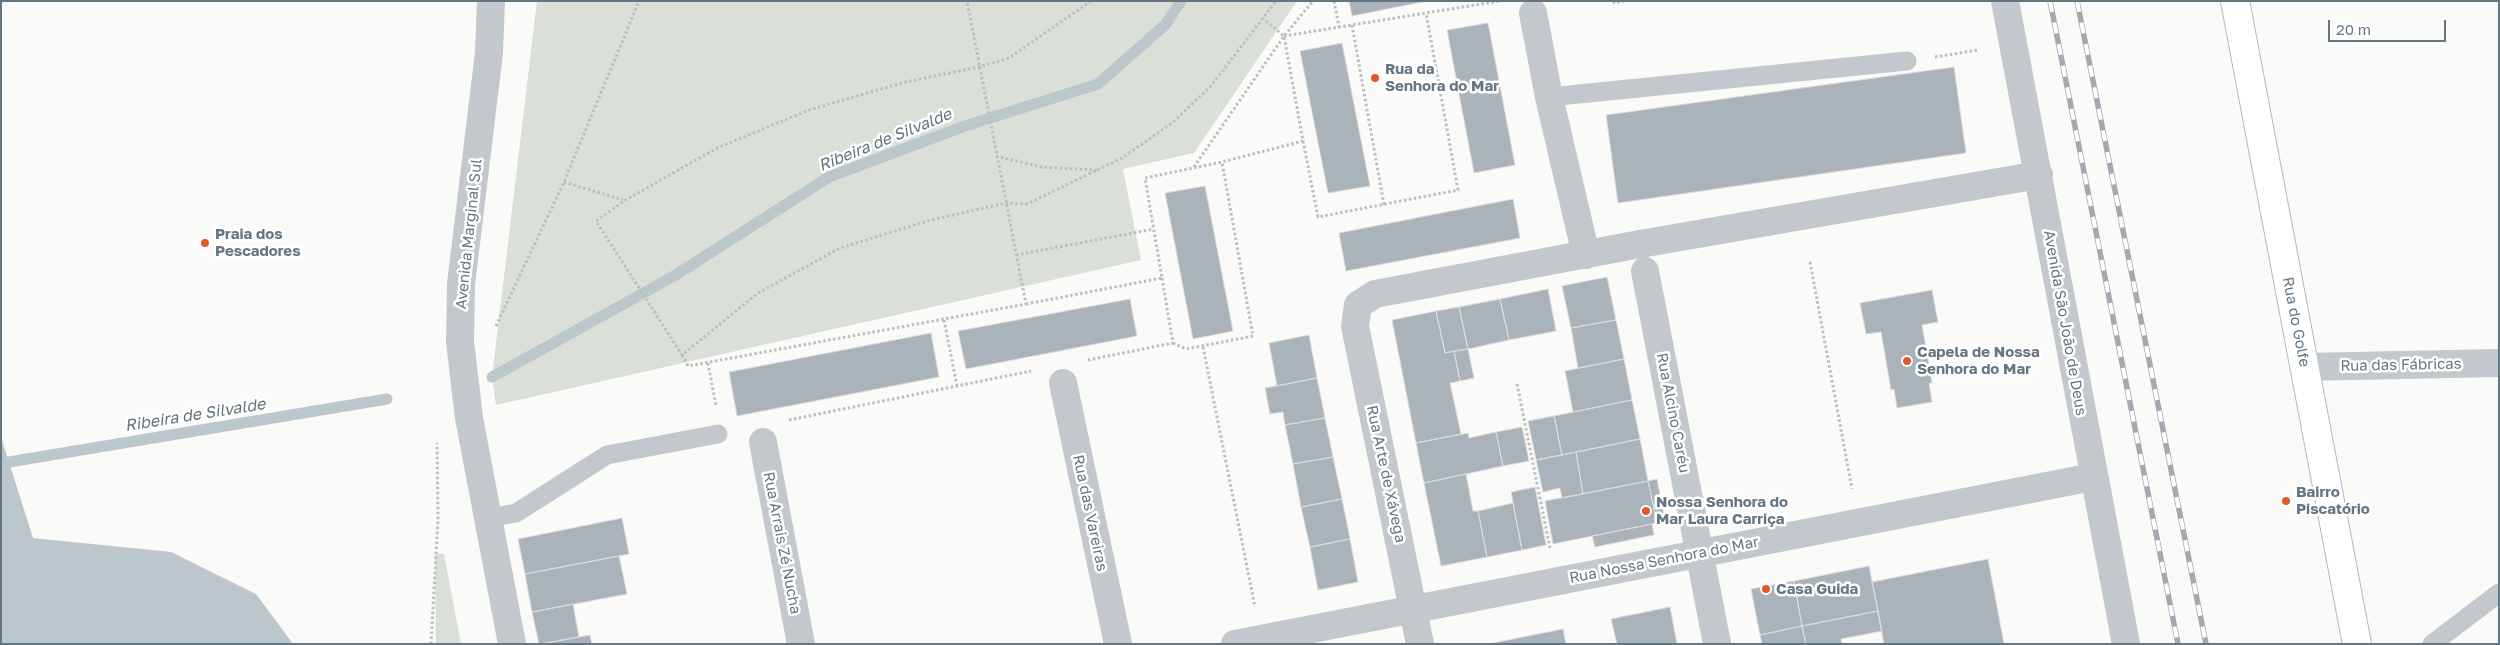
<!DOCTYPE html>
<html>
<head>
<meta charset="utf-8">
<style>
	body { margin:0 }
	#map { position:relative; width:2500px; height:645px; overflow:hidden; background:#fafaf8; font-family:"Golos Text",sans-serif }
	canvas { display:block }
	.frame { position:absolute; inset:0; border:2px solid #657683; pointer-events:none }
	.scale { position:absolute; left:2328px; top:20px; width:118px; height:22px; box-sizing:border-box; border:2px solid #657683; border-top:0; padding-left:6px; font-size:15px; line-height:18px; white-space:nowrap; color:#657683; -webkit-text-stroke:4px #fff; paint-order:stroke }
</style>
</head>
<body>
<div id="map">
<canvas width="2500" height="645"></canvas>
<div class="frame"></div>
<div class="scale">20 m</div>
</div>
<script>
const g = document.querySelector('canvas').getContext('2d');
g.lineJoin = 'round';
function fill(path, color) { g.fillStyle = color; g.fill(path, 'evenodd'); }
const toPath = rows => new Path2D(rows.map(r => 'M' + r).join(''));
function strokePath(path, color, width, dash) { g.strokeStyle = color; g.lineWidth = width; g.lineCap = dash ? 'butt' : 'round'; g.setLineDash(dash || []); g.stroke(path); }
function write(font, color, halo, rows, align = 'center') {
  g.font = font + ' "Golos Text",sans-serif'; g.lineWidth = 5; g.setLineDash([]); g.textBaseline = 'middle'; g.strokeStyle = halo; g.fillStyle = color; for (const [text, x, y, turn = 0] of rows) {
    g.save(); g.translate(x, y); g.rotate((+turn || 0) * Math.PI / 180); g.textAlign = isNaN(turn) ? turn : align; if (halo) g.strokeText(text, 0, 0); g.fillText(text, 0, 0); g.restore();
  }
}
fill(toPath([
	[537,1,1297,1,1194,153,1123,169,1141,260,496,405,492,377],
	[435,554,444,554,461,644,436,644]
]), '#dadfd7');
fill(toPath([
	[1,437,33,538,171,552,256,594,293,644,1,644]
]), '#bbc7cb');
strokePath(toPath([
	[492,377,674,276,829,177,965,126,1098,84,1165,25,1181,1],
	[9,462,387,399]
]), '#bbc7cb', 11);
const building = toPath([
	[1349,1,1427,1,1352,16,1349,1],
	[1488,23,1515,165,1474,173,1447,30,1488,23],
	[1342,43,1370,186,1328,193,1300,51,1342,43],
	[1954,67,1966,153,1618,203,1606,115,1954,67],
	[1205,186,1233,331,1193,339,1165,193,1205,186],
	[1513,199,1520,238,1346,271,1339,233,1513,199],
	[1607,277,1616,320,1571,328,1562,286,1607,277],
	[1548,289,1556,331,1509,340,1500,299,1548,289],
	[1932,290,1938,322,1922,325,1932,383,1929,383,1932,402,1897,408,1894,389,1891,390,1881,332,1866,334,1860,303,1932,290],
	[1130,299,1137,336,966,369,958,331,1130,299],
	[1500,299,1509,340,1468,349,1459,307,1500,299],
	[1459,307,1468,349,1445,353,1436,311,1459,307],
	[1436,311,1445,353,1454,351,1460,381,1450,383,1461,434,1416,443,1392,320,1436,311],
	[1616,320,1624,359,1578,368,1571,328,1616,320],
	[931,333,939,377,737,416,729,372,931,333],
	[1309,335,1317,378,1277,386,1269,343,1309,335],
	[1468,349,1474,378,1460,381,1454,351,1468,349],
	[1624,359,1632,400,1573,412,1565,371,1624,359],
	[1317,378,1325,418,1285,425,1283,412,1270,414,1265,388,1317,378],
	[1632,400,1640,439,1562,455,1554,416,1632,400],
	[1554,416,1562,455,1536,460,1528,421,1554,416],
	[1325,418,1333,457,1293,464,1285,425,1325,418],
	[1522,427,1529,461,1503,466,1496,432,1522,427],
	[1496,432,1503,466,1424,483,1416,443,1468,433,1469,438,1496,432],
	[1640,439,1648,481,1583,494,1576,452,1640,439],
	[1576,452,1583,494,1562,498,1560,488,1543,492,1536,460,1576,452],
	[1333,457,1342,499,1301,507,1293,464,1333,457],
	[1466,474,1473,511,1478,511,1487,557,1441,566,1424,483,1466,474],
	[1657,479,1665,521,1657,523,1648,481,1657,479],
	[1648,481,1657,523,1553,544,1545,501,1648,481],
	[1535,487,1546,545,1522,550,1511,492,1535,487],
	[1342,499,1350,539,1310,547,1301,507,1342,499],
	[1513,503,1522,550,1487,557,1478,511,1513,503],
	[622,518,629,554,525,574,518,539,622,518],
	[1652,524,1654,535,1595,547,1592,536,1652,524],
	[1350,539,1358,582,1318,590,1310,547,1350,539],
	[619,556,627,594,532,612,525,574,619,556],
	[1988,559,2004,644,1884,644,1872,582,1988,559],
	[1869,566,1878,611,1802,626,1794,581,1869,566],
	[1794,581,1802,626,1760,635,1751,589,1794,581],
	[573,604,579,637,539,644,532,612,573,604],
	[1670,607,1677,644,1617,644,1611,619,1670,607],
	[1878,611,1882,631,1841,639,1842,644,1806,644,1802,626,1878,611],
	[1802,626,1806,644,1762,644,1760,635,1802,626],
	[1563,629,1566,644,1488,644,1563,629],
	[590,635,592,644,542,644,579,637,590,635]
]);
fill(building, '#aab3b9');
strokePath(building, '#dcdcda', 1);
const secondary = toPath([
	[2235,1,2357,644]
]);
strokePath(secondary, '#b3babf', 30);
strokePath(toPath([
	[1091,1,1009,58,979,67,905,82,809,110,717,148,624,201,596,221,682,355,758,293,840,248,931,220,1006,203,1027,204,1122,158,1172,123,1211,86,1276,1],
	[1334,1,1339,27],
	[1614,1,1614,3,1624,1],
	[1352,25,1384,205],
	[1284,36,1500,1],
	[1935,57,1978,50],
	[1303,141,1318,217,1458,190,1426,13],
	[996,156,1042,167,1097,170],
	[1194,167,1284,36,1313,1],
	[564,182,623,200],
	[1016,255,1154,229],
	[1810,262,1852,489],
	[1026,304,1162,278,1145,178,1222,162,1303,141,1284,36,1263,19],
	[944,320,957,386],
	[496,326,564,182,639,1],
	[1173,343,1186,349,1253,336,1222,162],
	[1203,347,1255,607],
	[682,355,688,366,1026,304,967,1],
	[1088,360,1173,343,1162,278],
	[708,363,716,406],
	[1517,384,1550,548],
	[789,420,1031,371],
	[431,644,438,520,437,443]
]), '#bbbfc2', 3, [2.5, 2.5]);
strokePath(toPath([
	[1549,97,1907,61],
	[488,518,516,513,607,455,718,434],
	[2432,644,2499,593]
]), '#c3c8cc', 19);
strokePath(toPath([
	[491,1,489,53,461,284,460,342,469,418,512,644],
	[2005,1,2126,644],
	[1533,13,1549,97,1586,255],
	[1645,271,1717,644],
	[2304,367,2499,363],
	[1063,383,1118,644],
	[763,442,801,644],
	[1235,644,2093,477],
	[1420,644,1355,326,1358,305,1375,294,1640,244,2039,175]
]), '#c3c8cc', 28);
strokePath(secondary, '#fff', 28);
const rail = toPath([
	[2050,1,2178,644],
	[2077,1,2206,644]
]);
strokePath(rail, '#a2aab0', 5.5);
strokePath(rail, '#fff', 4, [11]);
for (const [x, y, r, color] of [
	[1375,78,5,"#e4572e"],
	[205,243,5,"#e4572e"],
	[1907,361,5,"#e4572e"],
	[2286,501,5,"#e4572e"],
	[1646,511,5,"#e4572e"],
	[1766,589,5,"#e4572e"]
]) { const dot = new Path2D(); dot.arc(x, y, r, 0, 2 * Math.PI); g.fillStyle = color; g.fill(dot); strokePath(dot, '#fff', 2); }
write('bold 15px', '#657683', '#fff', [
	["Rua da",1385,69],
	["Senhora do Mar",1385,86],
	["Praia dos",215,234],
	["Pescadores",215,251],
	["Capela de Nossa",1917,352],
	["Senhora do Mar",1917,369],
	["Bairro",2296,492],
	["Piscatório",2296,509],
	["Nossa Senhora do",1656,502],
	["Mar Laura Carriça",1656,519],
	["Casa Guida",1776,589]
], 'left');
write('15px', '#657683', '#fff', [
	["Avenida Marginal Sul",469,234,-84],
	["Rua do Golfe",2296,322,79],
	["Avenida São João de Deus",2065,323,80],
	["Rua das Fábricas",2401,365,-1],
	["Rua Alcino Caréu",1673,413,79],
	["Rua Arte de Xávega",1386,474,78],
	["Rua das Vareiras",1090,513,78],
	["Rua Arrais Zé Nucha",782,543,79],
	["Rua Nossa Senhora do Mar",1664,560,-11]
]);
write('italic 16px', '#60757c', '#fff', [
	["Ribeira de Silvalde",885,140,-22],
	["Ribeira de Silvalde",195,415,-9]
]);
</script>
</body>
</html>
